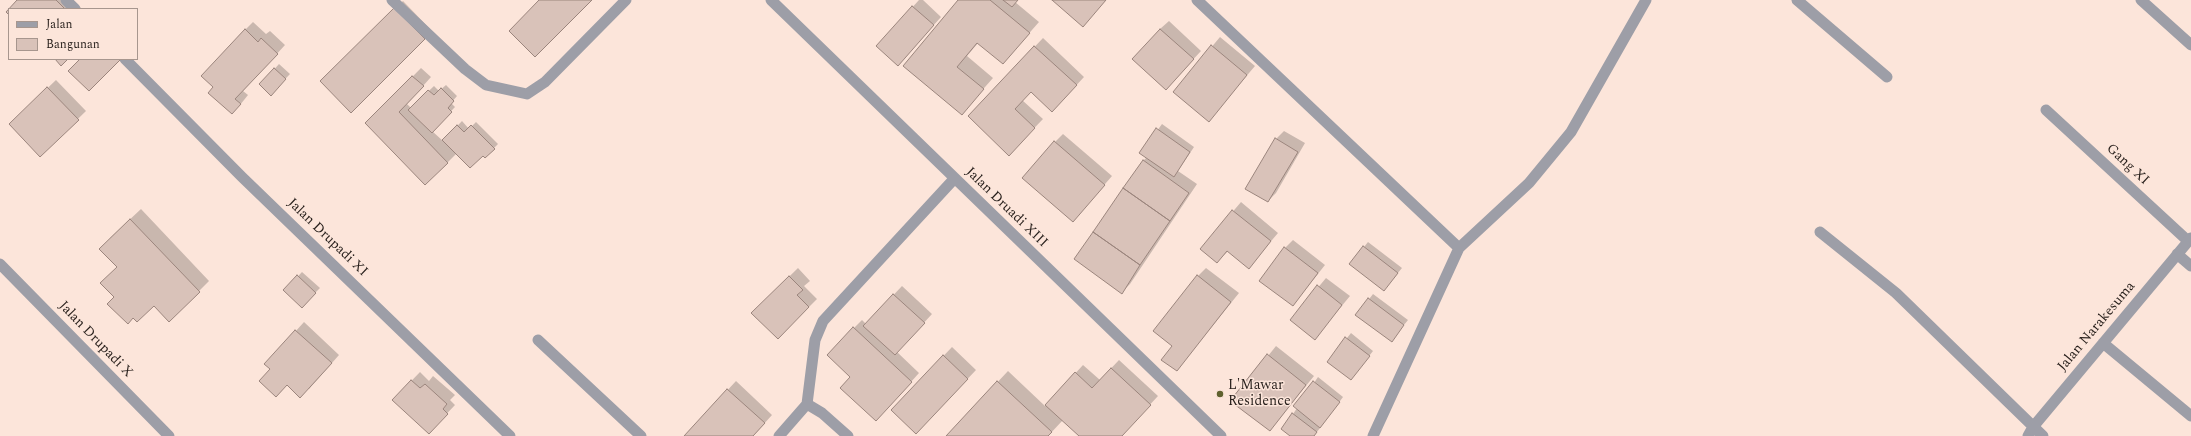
<!DOCTYPE html>
<html>
<head>
<meta charset="utf-8">
<style>
	body { margin:0 }
	#map { position:relative; width:2191px; height:436px; overflow:hidden; background:#fce5da; font-family:Spectral,serif }
	canvas { display:block }
	.legend { position:absolute; left:8px; top:8px; width:130px; height:52px; box-sizing:border-box; background:#fce5da; border:1px solid #a7968e; margin:0; padding:5px 7px; list-style:none; font-size:12px; color:#271f1b }
	.legend li { display:flex; align-items:center; gap:8px; height:20px }
	.legend b { width:20px; border:1px solid #a7968e }
</style>
</head>
<body>
<div id="map">
<canvas width="2191" height="436"></canvas>
<ul class="legend">
<li><b style="height:5px;background:#9d9ea7"></b>Jalan</li>
<li><b style="height:11px;background:#d9c2b9"></b>Bangunan</li>
</ul>
</div>
<script>
const g = document.querySelector('canvas').getContext('2d');
g.lineJoin = 'round';
function fill(path, color) { g.fillStyle = color; g.fill(path, 'evenodd'); }
const toPath = rows => new Path2D(rows.map(r => 'M' + r).join(''));
function strokePath(path, color, width, dash) { g.strokeStyle = color; g.lineWidth = width; g.lineCap = dash ? 'butt' : 'round'; g.setLineDash(dash || []); g.stroke(path); }
function write(font, color, halo, rows, align = 'center') {
  g.font = font + ' Spectral,serif'; g.lineWidth = 3; g.setLineDash([]); g.textBaseline = 'middle'; g.strokeStyle = halo; g.fillStyle = color; for (const [text, x, y, turn = 0] of rows) {
    g.save(); g.translate(x, y); g.rotate((+turn || 0) * Math.PI / 180); g.textAlign = isNaN(turn) ? turn : align; if (halo) g.strokeText(text, 0, 0); g.fillText(text, 0, 0); g.restore();
  }
}
fill(toPath([
	[19,0,73,0,82,9,10,9],
	[919,0,923,0,941,17,906,56,877,46],
	[959,0,1017,0,1015,2,1039,22,1003,63,978,43,967,56,993,78,962,113,905,66],
	[403,1,432,31,351,112,321,81],
	[1169,21,1201,51,1174,80,1160,29],
	[253,22,266,34,270,31,285,45,243,91,248,95,240,105,214,87,245,30],
	[1220,37,1255,66,1209,120,1174,92],
	[1043,38,1084,77,1060,103,1031,91,1022,100,1043,119,1017,146,969,116],
	[279,64,290,74,271,94,261,84],
	[421,68,431,77,407,104,411,108,434,86,439,91,446,85,457,96,451,103,455,107,432,131,443,141,462,121,469,129,476,122,498,144,485,157,483,154,457,153,447,163,367,123],
	[56,80,86,111,40,156,10,124],
	[1162,124,1194,147,1178,171,1197,184,1130,284,1122,292,1143,161,1147,157,1141,153],
	[1284,131,1305,143,1276,193,1268,201,1276,139],
	[1063,134,1112,176,1073,221,1055,142],
	[1241,202,1278,233,1249,267,1228,251,1217,262,1201,249],
	[141,209,209,281,199,291,154,305,115,297,118,267,110,238],
	[1293,240,1325,265,1293,305,1285,248],
	[1368,242,1402,268,1384,290,1364,247],
	[798,268,810,281,804,286,817,299,778,338,752,313],
	[1206,268,1239,293,1177,370,1173,346,1198,276],
	[302,272,320,288,302,306,285,290],
	[1326,278,1350,296,1315,338,1291,320],
	[902,286,932,314,897,352,919,373,884,412,852,377,854,328,862,320,866,324],
	[1373,294,1408,320,1391,341,1357,315],
	[304,322,339,355,309,389,266,364],
	[1351,333,1373,351,1351,379,1328,362],
	[1276,346,1314,376,1270,430,1232,401],
	[952,347,976,370,924,425,892,410],
	[1119,360,1158,396,1121,436,1081,436,1063,420,1048,436,947,436,1008,371,1045,406,1083,365,1100,380],
	[420,372,429,381,433,376,455,395,450,400,455,405,437,424,393,400],
	[1318,377,1343,397,1314,436,1292,436,1293,414],
	[736,381,772,415,753,436,685,436]
]), '#0003');
const building = toPath([
	[17,0,56,0,65,9,9,9,9,15,6,12,17,0],
	[539,0,592,0,535,57,509,31,539,0],
	[958,0,990,0,1030,33,1003,64,977,43,957,67,984,89,962,115,903,66,958,0],
	[1003,0,1018,0,1012,7,1003,0],
	[1052,0,1106,0,1083,27,1052,0],
	[912,6,934,25,898,66,876,46,912,6],
	[394,8,425,39,351,113,320,81,394,8],
	[245,29,258,42,261,38,278,54,235,99,241,104,232,114,208,93,213,87,201,76,245,29],
	[1160,29,1194,59,1166,90,1132,59,1160,29],
	[1211,45,1247,75,1209,122,1173,92,1211,45],
	[1034,46,1077,85,1052,112,1031,92,1015,109,1035,128,1009,156,968,116,1034,46],
	[55,59,68,59,61,66,55,59],
	[80,59,121,59,89,91,68,71,80,59],
	[274,68,286,79,271,96,259,84,274,68],
	[412,76,424,86,399,112,448,163,425,185,365,123,412,76],
	[47,87,79,120,40,157,9,124,47,87],
	[441,88,454,101,448,108,452,112,432,133,408,110,428,90,434,95,441,88],
	[457,125,464,132,471,125,495,149,485,158,483,156,470,168,442,140,457,125],
	[1156,128,1190,152,1174,177,1139,153,1156,128],
	[1275,138,1298,152,1268,202,1245,189,1275,138],
	[1054,141,1105,185,1073,222,1022,178,1054,141],
	[1143,160,1189,193,1170,221,1123,188,1143,160],
	[1123,188,1170,221,1140,265,1093,232,1123,188],
	[1232,210,1271,241,1249,269,1227,251,1217,263,1200,249,1232,210],
	[130,219,200,292,169,322,154,306,137,322,133,318,128,324,107,304,114,297,100,283,117,267,99,249,130,219],
	[1093,232,1140,265,1122,294,1074,259,1093,232],
	[1363,246,1398,273,1384,291,1349,264,1363,246],
	[1284,247,1318,273,1293,306,1259,281,1284,247],
	[297,275,316,293,302,308,283,290,297,275],
	[1197,275,1231,302,1177,371,1161,360,1172,346,1153,331,1197,275],
	[789,276,803,290,797,295,809,307,778,339,751,313,789,276],
	[1317,285,1342,305,1315,340,1290,320,1317,285],
	[893,294,925,323,895,355,863,326,893,294],
	[1368,298,1404,325,1392,342,1355,315,1368,298],
	[853,327,912,382,876,421,840,388,850,377,827,355,853,327],
	[295,330,332,363,300,398,287,385,276,397,259,381,270,369,264,364,295,330],
	[1345,337,1370,356,1351,380,1327,362,1345,337],
	[1267,354,1306,385,1270,431,1230,401,1267,354],
	[943,355,968,379,916,434,891,410,943,355],
	[1111,368,1151,405,1122,436,1079,436,1045,405,1075,372,1092,388,1111,368],
	[411,380,420,388,425,384,447,404,443,409,448,414,429,434,392,400,411,380],
	[997,381,1052,432,1048,436,946,436,997,381],
	[1313,381,1340,402,1320,428,1293,406,1313,381],
	[727,389,765,423,753,436,684,436,727,389],
	[1292,413,1317,432,1314,436,1290,436,1281,429,1292,413]
]);
fill(building, '#d9c2b9');
strokePath(building, '#9b857d', 1);
strokePath(toPath([
	[2046,110,2188,241]
]), '#9d9ea7', 11);
strokePath(toPath([
	[66,0,75,9],
	[392,0,465,69,486,85,527,94,545,82,626,0],
	[771,0,1221,436],
	[1197,0,1459,248],
	[1797,0,1887,77],
	[2141,0,2191,45],
	[125,59,242,177,510,436],
	[1820,232,1896,293,2043,436],
	[2177,254,2191,266],
	[0,264,169,436],
	[538,340,641,436],
	[2103,343,2191,416],
	[807,404,822,413,848,436],
	[779,436,807,404,815,340,823,321,954,179],
	[1373,436,1459,248,1529,183,1571,132,1646,0],
	[2028,436,2033,427,2191,238]
]), '#9d9ea7', 11);
for (const [x, y, r, color] of [
	[1220,394,4,"#5f612e"]
]) { const dot = new Path2D(); dot.arc(x, y, r, 0, 2 * Math.PI); g.fillStyle = color; g.fill(dot); strokePath(dot, '#fce5da', 1.5); }
write('14px', '#271f1b', '#fce5da', [
	["Gang XI",2127,165,43],
	["Jalan Druadi XIII",1006,208,44],
	["Jalan Drupadi XI",327,238,44],
	["Jalan Narakesuma",2097,327,-50],
	["Jalan Drupadi X",95,340,46]
]);
write('14px', '#271f1b', '#fce5da', [
	["L'Mawar",1228,386],
	["Residence",1228,402]
], 'left');
</script>
</body>
</html>
